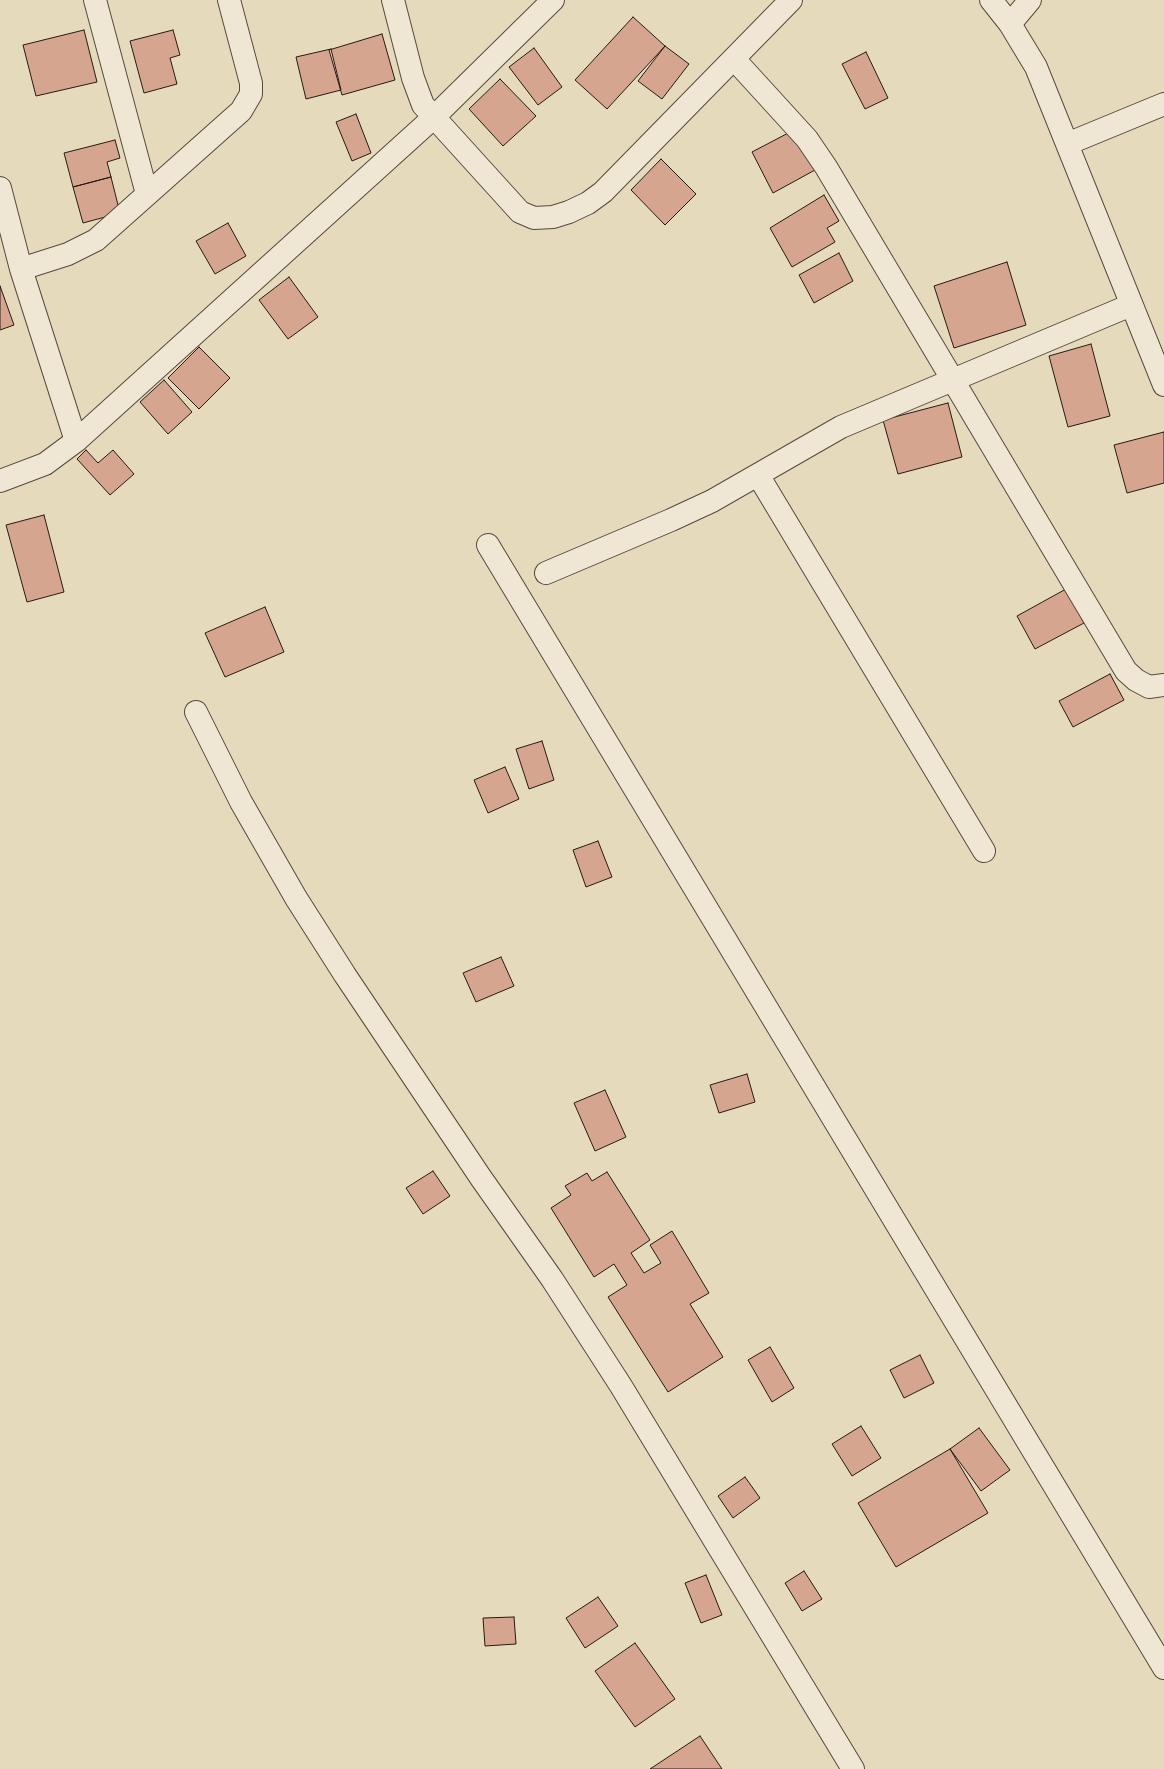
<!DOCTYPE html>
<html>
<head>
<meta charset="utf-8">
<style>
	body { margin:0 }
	canvas { display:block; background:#e6dabc }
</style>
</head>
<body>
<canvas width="1164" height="1769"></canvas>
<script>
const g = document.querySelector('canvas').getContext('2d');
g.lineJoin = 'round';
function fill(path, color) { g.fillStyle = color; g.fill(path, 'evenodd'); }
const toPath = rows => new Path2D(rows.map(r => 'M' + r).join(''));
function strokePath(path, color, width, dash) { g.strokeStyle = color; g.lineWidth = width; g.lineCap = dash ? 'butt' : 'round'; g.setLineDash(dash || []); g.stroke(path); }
const building = toPath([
	[633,17,665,46,607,109,575,80,633,17],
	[84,30,97,82,36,96,23,45,84,30],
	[173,30,180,55,170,58,177,84,144,93,130,41,173,30],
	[382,34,395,80,342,95,329,50,382,34],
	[665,46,689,64,662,99,638,81,665,46],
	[534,48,562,87,538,105,509,67,534,48],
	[331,49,341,90,306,99,296,57,331,49],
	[866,52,888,98,865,109,842,64,866,52],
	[500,79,536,116,503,146,469,109,500,79],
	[356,114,371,153,352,161,336,122,356,114],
	[794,130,815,170,773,193,752,152,794,130],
	[115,140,120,158,107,162,111,177,73,187,64,153,115,140],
	[661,159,696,194,665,225,631,190,661,159],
	[111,177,120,213,83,223,73,187,111,177],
	[824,195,839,221,827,228,835,242,792,267,770,228,824,195],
	[228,223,246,256,215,274,196,241,228,223],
	[839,253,853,281,814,303,799,275,839,253],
	[1007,262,1026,325,954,348,934,286,1007,262],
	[289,277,318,317,288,339,259,300,289,277],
	[0,286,14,325,0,330,0,286],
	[1091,344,1110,416,1068,427,1049,356,1091,344],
	[199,347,230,378,199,409,168,378,199,347],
	[164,380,192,412,168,434,140,402,164,380],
	[948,403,962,457,898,474,883,420,948,403],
	[1164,432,1164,483,1127,493,1114,445,1164,432],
	[86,450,98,463,113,450,134,474,110,495,77,459,86,450],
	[44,515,64,592,27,602,6,525,44,515],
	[1066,589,1084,623,1035,649,1017,616,1066,589],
	[265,607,284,652,225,677,205,633,265,607],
	[1110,674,1124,700,1073,727,1059,701,1110,674],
	[542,741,554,780,529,789,516,749,542,741],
	[505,767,519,799,488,813,474,780,505,767],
	[598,841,612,877,586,887,573,850,598,841],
	[501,957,514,986,476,1002,463,973,501,957],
	[747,1074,755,1102,719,1113,710,1085,747,1074],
	[605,1090,626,1137,595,1151,574,1103,605,1090],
	[433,1171,450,1196,423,1214,406,1188,433,1171],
	[607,1172,650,1240,631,1253,644,1273,661,1263,650,1245,672,1231,709,1293,690,1304,723,1357,668,1392,608,1297,627,1285,614,1264,594,1277,551,1208,571,1195,565,1186,587,1173,592,1181,607,1172],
	[770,1347,794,1388,772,1402,748,1360,770,1347],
	[920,1355,934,1383,904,1398,890,1370,920,1355],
	[861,1426,881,1458,852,1476,832,1444,861,1426],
	[979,1428,1010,1470,981,1491,950,1449,979,1428],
	[950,1449,988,1513,896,1567,858,1503,950,1449],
	[745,1477,760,1498,733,1518,718,1496,745,1477],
	[804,1571,822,1599,802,1611,785,1583,804,1571],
	[706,1575,722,1615,701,1623,685,1583,706,1575],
	[598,1597,618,1626,585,1648,566,1618,598,1597],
	[514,1617,516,1644,485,1646,483,1618,514,1617],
	[635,1643,675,1699,635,1727,595,1671,635,1643],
	[700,1736,722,1769,650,1769,700,1736]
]);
fill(building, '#d6a590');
strokePath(building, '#261a13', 1);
const minor = toPath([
	[95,0,147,194],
	[393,0,413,78,423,105,520,212,534,218,553,217,569,212,588,203,603,192,791,0],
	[991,0,1010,24,1036,67,1164,385],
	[1010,24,1030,0],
	[734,59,807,139,826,167,1126,671,1136,680,1149,687,1164,685],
	[1067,144,1164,104],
	[0,188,21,269,76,441],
	[21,269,68,254,96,240,241,111,251,94,251,83,229,0],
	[758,475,984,851],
	[0,481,45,464,76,441,433,118,553,0],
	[488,545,1164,1668],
	[546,573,671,520,712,501,841,427,1131,305],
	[196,712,241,802,296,898,345,975,481,1178,552,1279,621,1386,853,1769]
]);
strokePath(minor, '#564a3d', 24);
strokePath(minor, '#efe7d3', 22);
</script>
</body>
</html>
